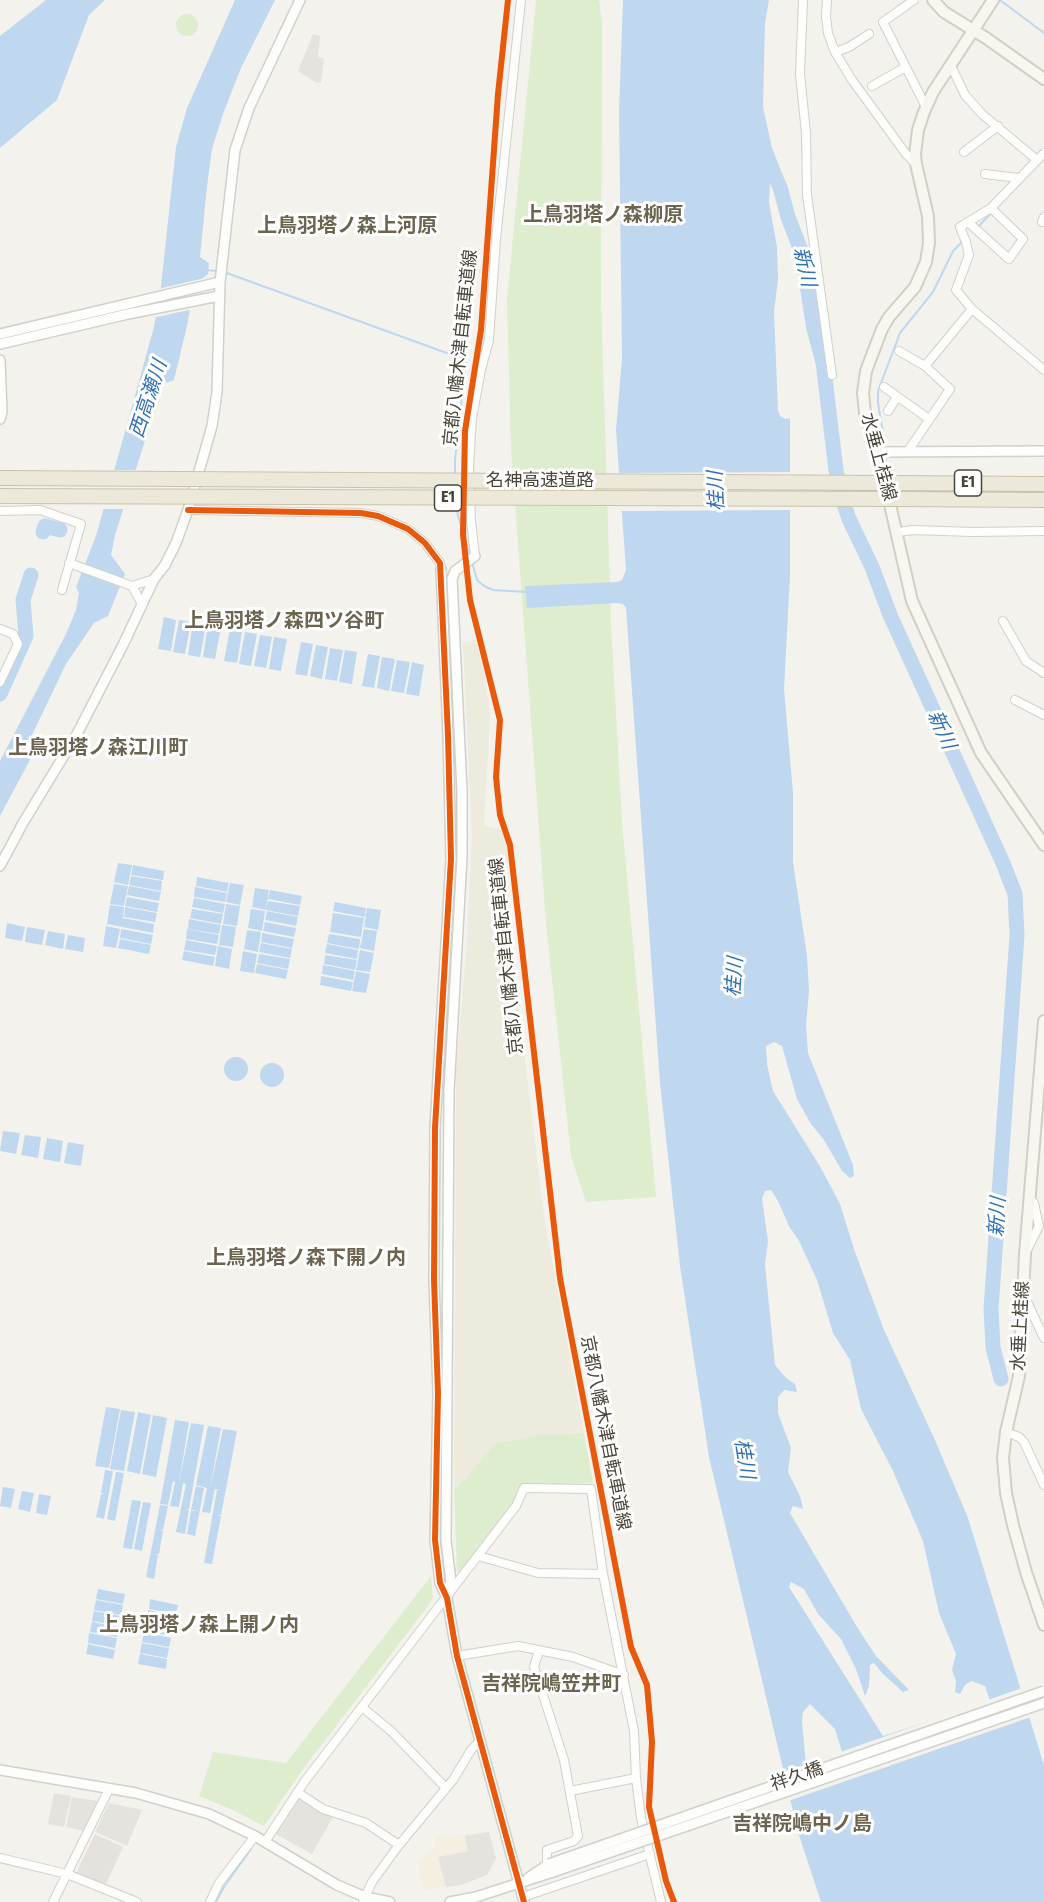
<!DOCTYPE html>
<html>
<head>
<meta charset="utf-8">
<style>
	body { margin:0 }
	canvas { display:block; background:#f3f2ed }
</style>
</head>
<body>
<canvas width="1044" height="1902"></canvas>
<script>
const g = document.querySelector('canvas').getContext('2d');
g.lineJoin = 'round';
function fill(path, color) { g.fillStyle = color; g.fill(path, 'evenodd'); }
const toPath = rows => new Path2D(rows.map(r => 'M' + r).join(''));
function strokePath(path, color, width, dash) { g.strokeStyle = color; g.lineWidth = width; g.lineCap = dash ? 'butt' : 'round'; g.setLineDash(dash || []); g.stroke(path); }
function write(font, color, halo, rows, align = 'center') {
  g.font = font + ' "Fira Sans Condensed","Noto Sans JP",sans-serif'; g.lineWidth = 6; g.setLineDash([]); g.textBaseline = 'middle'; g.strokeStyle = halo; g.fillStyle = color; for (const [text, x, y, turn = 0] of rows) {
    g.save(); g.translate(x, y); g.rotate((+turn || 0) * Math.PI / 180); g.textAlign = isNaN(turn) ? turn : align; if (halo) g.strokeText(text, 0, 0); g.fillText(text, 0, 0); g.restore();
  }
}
fill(toPath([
	[489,1832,496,1858,487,1875,461,1885,423,1890,418,1862,426,1855,431,1847,436,1850,434,1842,438,1836]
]), '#f5efe1');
fill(toPath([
	[95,1834,123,1847,106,1884,76,1873]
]), '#e5e2dd');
fill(toPath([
	[476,640,485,676,490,717,484,826,506,830,512,954,545,1223,584,1433,538,1435,495,1444,454,1491,456,1072,467,941,472,835,463,642]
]), '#edebdd');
fill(toPath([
	[536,0,599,0,602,24,601,297,611,624,622,821,656,1197,586,1202,571,1156,546,923,511,450,507,299],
	'176 25a11 11 0 1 1 22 0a11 11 0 1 1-22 0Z',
	[584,1433,593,1483,520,1485,511,1507,461,1571,457,1572,454,1491,495,1444,538,1435],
	[431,1576,433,1597,428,1606,304,1768,264,1826,233,1810,199,1796,213,1752,286,1763]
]), '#deedce');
fill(toPath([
	[313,34,320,36,318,57,324,58,321,83,315,82,298,71],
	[54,1793,71,1796,64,1827,48,1824],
	[72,1797,98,1801,83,1831,66,1827],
	[301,1799,321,1812,333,1817,312,1854,274,1833,296,1800],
	[109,1803,142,1810,127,1846,95,1832],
	[489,1832,496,1858,487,1875,461,1885,446,1887,438,1857,468,1851,465,1836]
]), '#e5e3de');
fill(toPath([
	[46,0,105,0,89,15,57,100,0,148,0,36],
	[235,0,275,0,241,68,223,114,212,149,207,186,200,257,209,263,208,274,194,285,187,326,174,380,163,384,115,535,111,555,125,574,108,616,94,623,66,664,21,758,31,758,0,816,0,761,66,634,76,610,79,593,76,587,96,536,154,327,161,286,176,147,187,108],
	[623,0,769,0,765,23,763,107,772,148,789,191,776,192,774,182,770,181,769,202,777,247,778,280,774,312,778,410,780,416,785,419,790,418,790,575,784,689,793,793,793,862,807,956,809,991,806,1026,808,1053,853,1165,854,1176,850,1178,842,1171,824,1140,811,1124,797,1099,782,1046,774,1042,766,1046,767,1064,773,1091,821,1168,840,1204,855,1252,884,1330,935,1440,968,1518,1044,1765,1044,1902,821,1902,798,1832,709,1457,680,1266,660,1083,626,608,623,604,617,603,527,608,525,586,617,582,622,580,626,570,616,430,622,358,619,111],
	[771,1190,778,1201,789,1226,799,1241,817,1280,833,1333,850,1360,861,1409,893,1471,923,1541,939,1613,956,1654,952,1670,956,1681,955,1692,960,1694,965,1685,971,1681,985,1686,990,1701,883,1736,789,1587,791,1582,804,1589,818,1614,841,1639,856,1669,865,1696,869,1686,870,1665,874,1663,883,1674,903,1692,909,1690,876,1656,857,1627,790,1513,793,1506,803,1509,800,1496,788,1472,791,1448,778,1413,778,1397,784,1390,797,1392,795,1384,786,1378,775,1365,765,1265,768,1241,762,1199,765,1191],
	[810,1704,835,1729,842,1752,806,1765,802,1722,803,1712],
	[164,617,176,620,171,651,158,649],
	[179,620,191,622,185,654,173,652],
	[193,623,206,625,200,657,188,655],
	[208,625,221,627,215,659,203,657],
	[230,629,242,632,237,663,224,661],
	[245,632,257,634,251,666,239,664],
	[260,635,272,637,266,668,254,666],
	[274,637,287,639,281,671,269,669],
	[301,642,313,644,307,676,295,674],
	[316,645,328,647,322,679,310,676],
	[330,648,343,650,337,681,325,679],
	[345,650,357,652,352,684,339,682],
	[368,654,380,656,374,688,362,686],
	[382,657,395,659,389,691,377,688],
	[397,660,410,662,404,693,391,691],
	[412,662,424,665,419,696,406,694],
	[118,863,132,865,128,885,114,882],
	[133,865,164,871,163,880,131,875],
	[131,876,162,881,161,891,129,885],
	[197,877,229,883,227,892,196,886],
	[230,883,244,885,240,905,226,902],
	[114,884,128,886,124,906,110,904],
	[129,886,161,892,159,901,127,895],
	[195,887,227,893,225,902,194,897],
	[255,888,269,890,266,910,252,907],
	[270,890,302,896,300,905,268,899],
	[127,897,159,903,157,912,125,906],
	[194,898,225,904,223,913,192,907],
	[268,901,300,906,298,916,266,910],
	[335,902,366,908,365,917,333,911],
	[226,904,240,906,237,926,223,924],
	[110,905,124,907,123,918,154,924,153,933,107,924],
	[125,907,157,913,155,922,124,917],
	[367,908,381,910,378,930,364,927],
	[192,909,223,914,221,924,190,918],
	[251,909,265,911,262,931,248,928],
	[267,911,298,917,296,926,265,920],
	[333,913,364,918,361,937,330,932],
	[189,919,221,925,219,934,188,929],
	[265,922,296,928,294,937,263,931],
	[7,923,25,927,22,941,5,938],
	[222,925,236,927,233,947,219,945],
	[106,926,120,929,116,948,103,946],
	[27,927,45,930,42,945,25,942],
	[121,929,153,935,151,944,120,938],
	[187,929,219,935,217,944,186,939],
	[364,929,377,931,374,951,360,948],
	[247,930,261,932,258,952,244,949],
	[48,931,65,934,63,949,45,945],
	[262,933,294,939,292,948,261,942],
	[329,934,360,939,359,949,327,943],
	[68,935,85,938,83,952,65,949],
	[120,939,151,945,149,954,118,948],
	[186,940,217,946,215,955,184,950],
	[261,943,292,949,290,958,259,952],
	[327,944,358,950,357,959,325,953],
	[218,946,232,949,229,969,215,966],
	[360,950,374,953,370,972,356,970],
	[184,951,215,957,213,966,182,960],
	[243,951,257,954,254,973,240,971],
	[259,954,290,959,288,969,257,963],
	[325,955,357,960,355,970,324,964],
	[257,964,288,970,286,979,255,973],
	[323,965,355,971,353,980,322,974],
	[356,971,370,974,366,993,352,991],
	[321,976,353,982,351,991,320,985],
	'224 1069a12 12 0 1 1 24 0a12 12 0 1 1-24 0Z',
	'260 1075a12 12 0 1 1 24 0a12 12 0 1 1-24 0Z',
	[3,1131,20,1133,16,1154,0,1151],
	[25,1135,41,1137,38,1158,21,1155],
	[47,1138,63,1141,60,1162,43,1159],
	[68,1142,84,1145,81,1166,64,1163],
	[106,1407,120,1409,109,1468,95,1466],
	[121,1410,135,1412,124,1471,110,1469],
	[138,1412,151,1415,140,1474,127,1471],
	[153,1415,167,1418,156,1477,142,1474],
	[175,1420,189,1422,179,1483,191,1423,204,1425,189,1509,185,1509,189,1510,185,1534,176,1532,186,1484,183,1483,179,1507,170,1506,175,1482,173,1481,168,1505,160,1504],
	[208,1426,221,1428,210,1489,223,1429,237,1431,221,1515,216,1515,221,1516,212,1564,204,1563,217,1490,221,1490,215,1489,210,1513,202,1512,207,1488,196,1485],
	[105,1470,113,1471,104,1519,96,1517,101,1494,107,1494,101,1493],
	[116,1472,124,1473,115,1521,107,1519],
	[196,1486,204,1488,195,1536,187,1534,191,1511,198,1511,191,1510],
	[3,1487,15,1489,11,1508,0,1506],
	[22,1491,34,1493,30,1512,18,1509],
	[39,1494,51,1496,47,1515,36,1513],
	[132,1500,141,1501,132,1549,123,1548],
	[143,1502,151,1503,142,1551,134,1549],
	[160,1505,168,1506,163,1530,160,1530,163,1531,159,1554,154,1554,158,1555,154,1579,146,1577],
	[98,1589,125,1594,123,1604,96,1599],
	[150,1599,178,1605,176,1614,149,1609],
	[96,1600,123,1605,121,1615,94,1610],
	[148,1610,176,1616,174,1625,147,1620],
	[94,1611,121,1616,119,1626,92,1621],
	[146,1621,173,1626,171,1636,144,1631],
	[92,1622,119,1627,117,1637,90,1632],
	[144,1632,171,1638,169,1647,142,1642],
	[89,1633,117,1638,115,1648,88,1643],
	[142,1643,169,1648,167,1658,140,1653],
	[88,1644,115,1650,113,1659,86,1654],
	[140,1654,167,1659,166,1669,138,1664]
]), '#bfd8f0');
fill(toPath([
	[209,277,197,287,193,309,153,318,158,289],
	[111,470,138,470,126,509,100,509],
	[793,472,793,510,619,511,616,473],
	[1022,1688,1031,1717,788,1801,781,1773]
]), '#f3f2ed');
strokePath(toPath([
	[1000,0,1044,33],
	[978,227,993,211],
	[206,270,218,271],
	[224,272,466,360,455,460,455,474],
	[885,444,878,403,878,391,900,333,933,292,953,251,963,241],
	[457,504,458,516,470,556],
	[472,562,477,580,484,586,493,590,527,592],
	[216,1902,224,1887,251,1849]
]), '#bfd8f0', 2);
strokePath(toPath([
	[770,175,776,179,780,187,788,217,802,253,814,329,823,362,836,470,841,495,849,519,872,567,890,615,1003,863,1015,894,1017,935,991,1309,993,1347,1001,1379],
	[43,532,45,526,60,530],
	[0,694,26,636,23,600,31,575]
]), '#bfd8f0', 15);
const minor = toPath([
	[803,0,800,74,806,133,807,195,832,375],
	[827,0,826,17,828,33,835,52,852,80,906,154,916,164],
	[914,0,883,22,926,107],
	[835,52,849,47,869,34],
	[951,66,965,95,982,114,1037,160],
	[872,86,904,68],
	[964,152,998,126],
	[1044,153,991,208,960,227,966,242,969,255,956,290,972,309,1044,370],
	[985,174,1018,178],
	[1042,222,1044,217],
	[969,223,1009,259,1023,239,991,208],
	[899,351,925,366,950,389,908,451],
	[925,366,972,309],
	[884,387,929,419],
	[888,411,897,397],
	[188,510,361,513,378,516,408,529,425,543,440,563,441,569],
	[0,511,40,510,81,524,62,590],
	[898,532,913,530,973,532,1044,531],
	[475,556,471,521,469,466,472,418,481,370,489,340,496,239,521,0],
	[69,563,132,586],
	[142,604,132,586,154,579],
	[1003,621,1026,661,1044,673],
	[0,629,13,634,18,644,0,682],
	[1015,700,1044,715],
	[1026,1252,1039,1226,1034,1203,1030,1199],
	[1023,1300,1028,1304,1044,1338],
	[1006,1432,1019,1437,1024,1442,1044,1485],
	[478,1556,538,1573,603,1574],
	[539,1651,534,1667,564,1760,578,1836,574,1841,547,1850,547,1865],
	[457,1656,518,1646,573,1657,624,1675],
	[362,1707,392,1732,446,1788],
	[570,1791,636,1778],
	[297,1792,323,1809,366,1823,399,1845],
	[265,1842,305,1781,516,1506,524,1488,591,1489,603,1574,634,1731,636,1778,641,1818,661,1902],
	[0,1858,67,1874,137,1902],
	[523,1897,650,1854],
	[53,1902,109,1789],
	[210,1902,219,1883,255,1836],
	[363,1902,372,1882,399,1845,453,1780,471,1750,480,1741]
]);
const tertiary = toPath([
	[0,334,220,282],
	[0,344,128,314,219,296],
	[0,360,2,412,0,419],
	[878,452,1044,451],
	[441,569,448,735,451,859,435,1128,434,1280,438,1393,435,1540,440,1583,447,1598,457,1656,524,1902],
	[0,866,23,823,77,734,123,645,154,579,165,565,176,543,188,510,212,426,217,392,220,282,235,150,249,108,300,0],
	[447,1598,451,1582,446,1540,449,1091,462,857,462,791,452,579,455,571,475,556],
	[0,1770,136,1793,209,1814,255,1836,337,1885,365,1897,390,1902],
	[528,1878,549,1864],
	[450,1902,476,1897,553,1872]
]);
const secondary = toPath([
	[933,0,944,12,986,38,1044,79],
	[993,0,933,92,924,112,918,130,915,154,916,164,928,216,929,243,926,262,915,287,889,317,882,329,866,371,863,393,865,413,878,452,912,601,981,753,1044,845],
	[1044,1021,1025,1254,1019,1376,1006,1432,1003,1458,1006,1493,1013,1525,1026,1572,1044,1625]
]);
const motorway = toPath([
	[892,483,1044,484],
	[896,499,1044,500]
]);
strokePath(minor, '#d1d0cb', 10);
strokePath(tertiary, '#d1d0cb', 12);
strokePath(secondary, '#d2d0c4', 14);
strokePath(motorway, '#cbc2a9', 16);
strokePath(minor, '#fdfdfc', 8);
strokePath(tertiary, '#fdfdfc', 9);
strokePath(secondary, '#f7f6f1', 10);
strokePath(motorway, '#ece9db', 14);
const tertiaryBridge = toPath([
	[549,1864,1044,1691],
	[553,1872,1044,1703]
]);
const motorwayBridge = toPath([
	[0,478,892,483],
	[0,496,896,499]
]);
strokePath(tertiaryBridge, '#d1d0cb', 12, []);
strokePath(motorwayBridge, '#cbc2a9', 16, []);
strokePath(tertiaryBridge, '#fdfdfc', 9);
strokePath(motorwayBridge, '#ece9db', 14);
strokePath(toPath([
	[508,0,498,94,481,330,465,431,463,534,470,600,500,720,496,777,500,815,510,845,560,1278,631,1647,647,1685,652,1742,649,1807,666,1881,674,1902],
	[188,510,361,513,378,516,408,529,425,543,440,563,448,735,451,859,435,1128,434,1280,438,1393,435,1540,440,1583,447,1598,457,1656,524,1902]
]), '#e8590c', 6);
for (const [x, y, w] of [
	[968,483,27],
	[448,498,27]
]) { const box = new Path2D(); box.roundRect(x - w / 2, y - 13, w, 26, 4.5); g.fillStyle = '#fff'; g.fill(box); strokePath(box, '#4a4539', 1.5); }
write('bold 16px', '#4a4539', null, [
	["E1",968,483],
	["E1",448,498]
]);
write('18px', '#4a4539', '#fff', [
	["京都八幡木津自転車道線",461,348,-84],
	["水垂上桂線",878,457,75],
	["名神高速道路",540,481],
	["京都八幡木津自転車道線",507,956,-96],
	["水垂上桂線",1021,1326,-87],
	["京都八幡木津自転車道線",605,1433,79],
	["祥久橋",797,1777,-19]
]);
write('bold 20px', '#6d6450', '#fff', [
	["上鳥羽塔ノ森柳原",603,215],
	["上鳥羽塔ノ森上河原",347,226],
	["上鳥羽塔ノ森四ツ谷町",284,621],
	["上鳥羽塔ノ森江川町",98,748],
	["上鳥羽塔ノ森下開ノ内",306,1258],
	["上鳥羽塔ノ森上開ノ内",199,1625],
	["吉祥院嶋笠井町",551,1684],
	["吉祥院嶋中ノ島",802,1824]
]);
write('italic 20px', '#3172b7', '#fff', [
	["新川",804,267,77],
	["西高瀬川",149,399,-72],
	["桂川",717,491,-93],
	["新川",941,730,66],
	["桂川",735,977,-86],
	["新川",998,1217,-86],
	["桂川",744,1459,81]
]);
</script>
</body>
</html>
